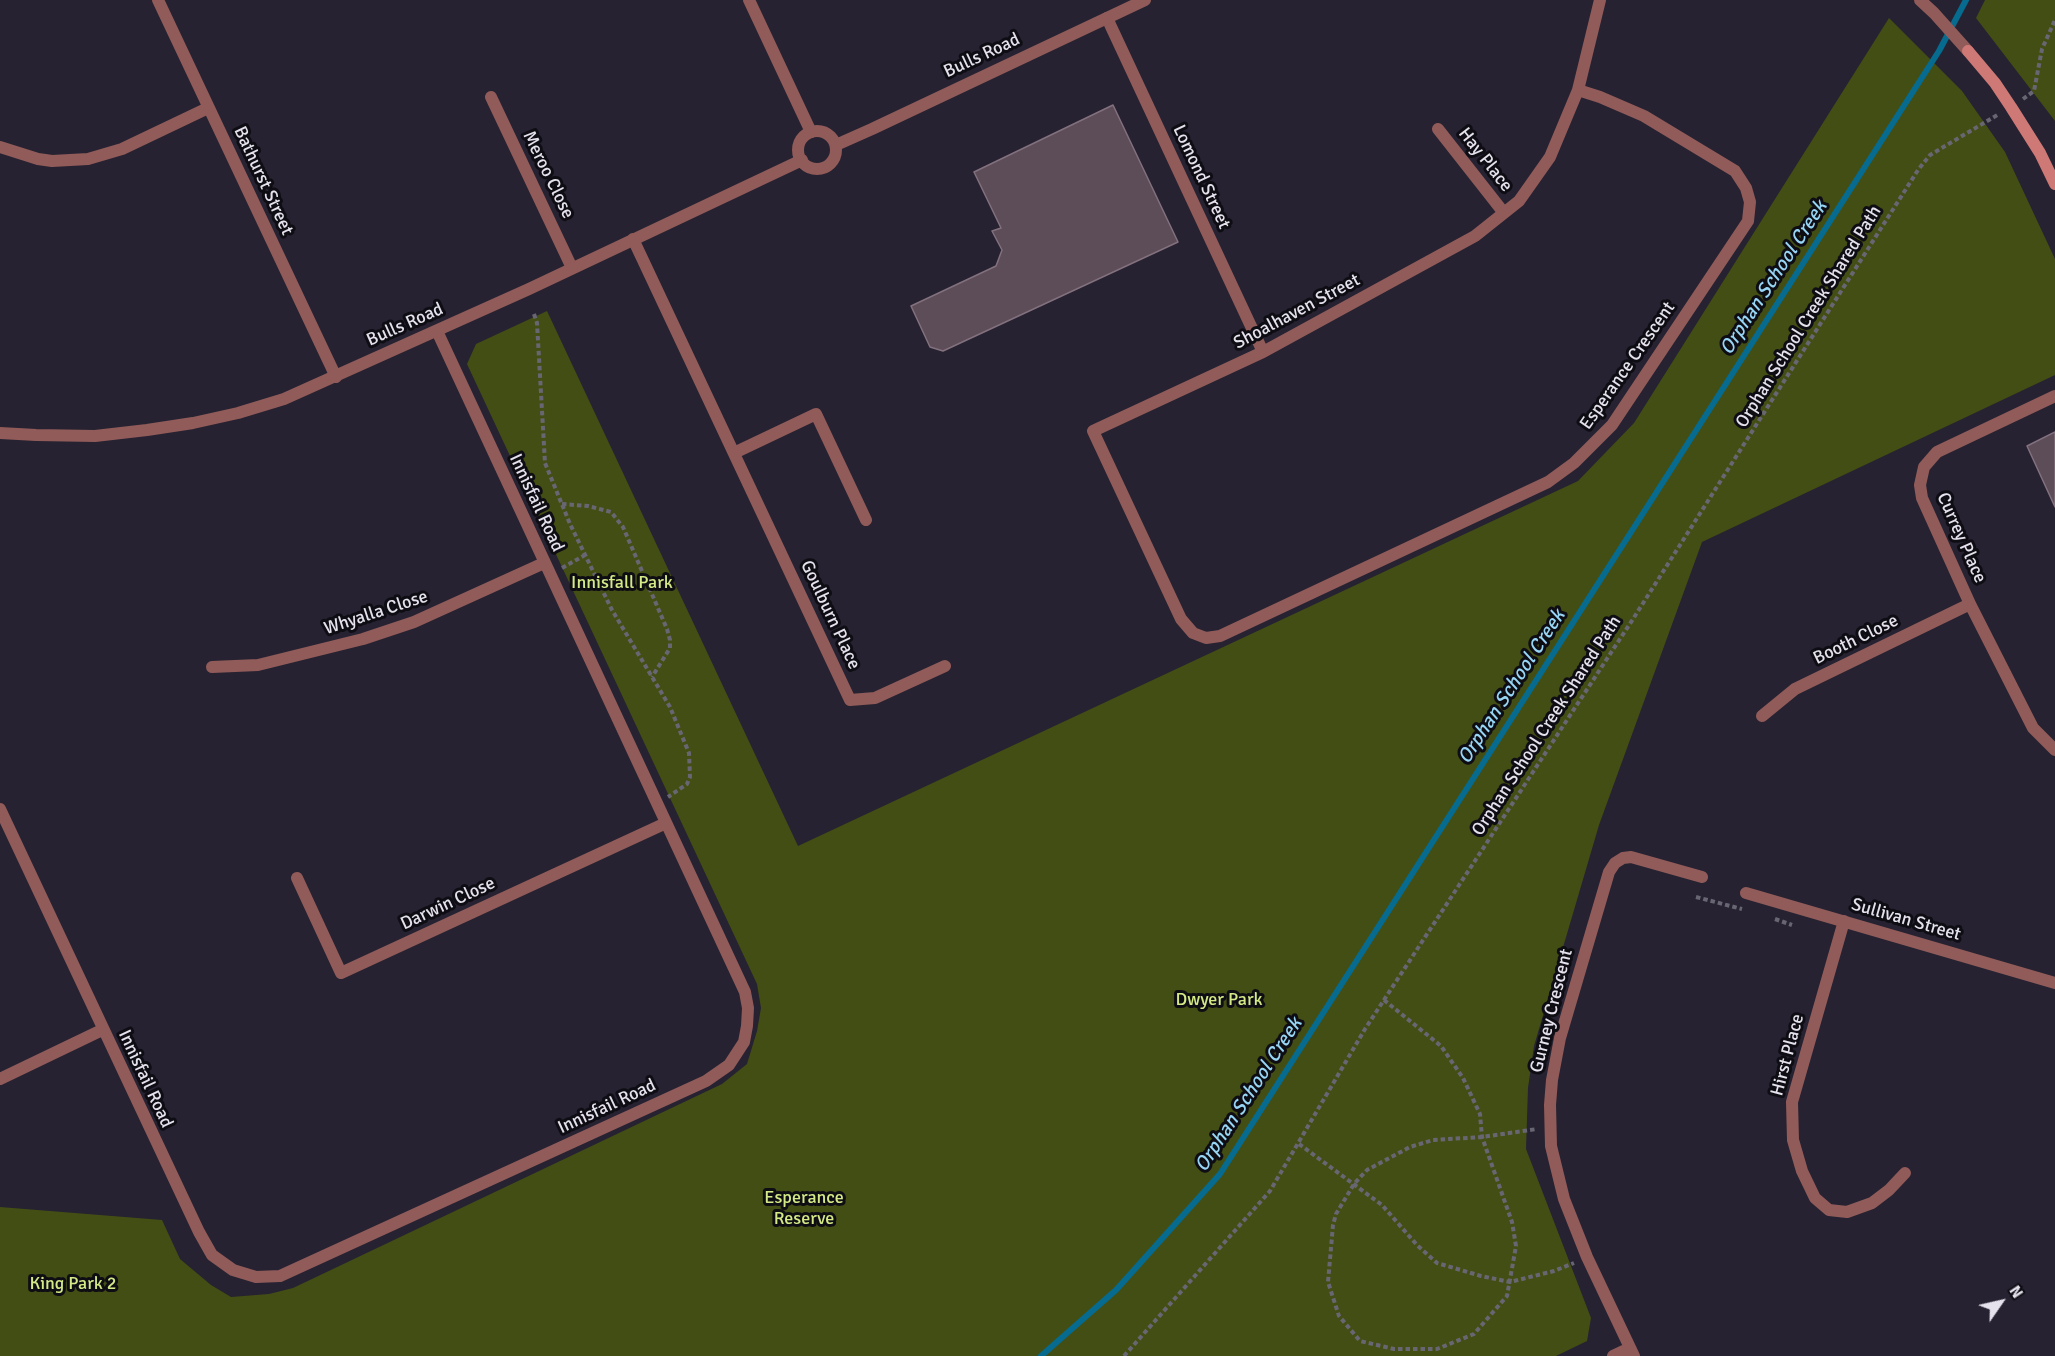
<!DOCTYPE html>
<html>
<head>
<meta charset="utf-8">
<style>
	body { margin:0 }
	#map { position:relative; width:2055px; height:1356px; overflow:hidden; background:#262231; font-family:Signika,sans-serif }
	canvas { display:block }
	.north { position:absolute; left:1971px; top:1272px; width:60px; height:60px; -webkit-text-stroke:4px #0f0d14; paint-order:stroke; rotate:56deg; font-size:16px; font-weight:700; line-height:24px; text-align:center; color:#e5e2ed }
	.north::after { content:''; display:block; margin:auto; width:21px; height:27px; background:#e5e2ed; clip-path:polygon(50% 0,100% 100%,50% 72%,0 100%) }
</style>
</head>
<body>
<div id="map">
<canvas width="2055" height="1356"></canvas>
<div class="north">N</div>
</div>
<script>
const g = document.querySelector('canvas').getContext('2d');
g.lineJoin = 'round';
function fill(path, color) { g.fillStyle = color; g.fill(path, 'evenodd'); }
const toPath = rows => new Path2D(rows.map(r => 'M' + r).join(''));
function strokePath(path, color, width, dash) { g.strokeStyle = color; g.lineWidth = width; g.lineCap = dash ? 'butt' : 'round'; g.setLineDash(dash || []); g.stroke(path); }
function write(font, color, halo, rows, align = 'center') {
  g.font = font + ' Signika,sans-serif'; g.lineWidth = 6; g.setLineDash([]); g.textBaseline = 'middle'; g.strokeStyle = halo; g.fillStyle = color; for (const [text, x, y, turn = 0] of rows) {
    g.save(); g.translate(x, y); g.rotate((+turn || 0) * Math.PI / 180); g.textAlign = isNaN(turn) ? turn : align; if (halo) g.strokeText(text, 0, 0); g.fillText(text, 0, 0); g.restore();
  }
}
fill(toPath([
	[1985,0,2055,0,2055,121,1976,18],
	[1889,18,1962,91,2005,152,2055,259,2055,375,1702,542,1599,825,1534,1046,1528,1088,1526,1149,1591,1318,1587,1341,1556,1356,0,1356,0,1207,162,1220,180,1259,211,1285,231,1297,269,1294,293,1288,722,1084,747,1064,757,1031,761,1008,757,984,467,364,476,344,547,311,798,846,1578,481,1634,423]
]), '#434e14');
strokePath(toPath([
	[1041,1356,1116,1290,1220,1174,1939,51,1966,0]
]), '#066b8e', 6);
const building = toPath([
	[1113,105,1178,242,943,351,930,347,911,306,996,266,1002,250,992,231,1001,228,974,172,1113,105],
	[2055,432,2055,507,2027,446,2055,432]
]);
fill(building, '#5d4d59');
strokePath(building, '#83717e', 1.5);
strokePath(toPath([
	[2023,99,2034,91,2042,49,2055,20],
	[534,314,537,323,545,463,570,524,612,610,670,707,689,753,690,777,687,784,668,797],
	[562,504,588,506,611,512,623,527,667,629,670,640,670,648,652,677],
	[562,568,585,555],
	[1696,897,1742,909],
	[1775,919,1792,925],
	[1384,1000,1441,1046,1463,1078,1480,1114,1482,1137,1512,1222,1516,1246,1507,1296,1474,1334,1437,1349,1394,1349,1360,1341,1339,1316,1328,1282,1333,1225,1336,1214,1354,1184,1367,1170,1410,1147,1433,1140,1482,1137,1537,1129],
	[1299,1144,1382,1205,1417,1245,1437,1263,1481,1276,1510,1282,1554,1271,1574,1263],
	[1124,1356,1270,1191,1365,1029,1633,619,1918,170,1930,155,1999,114]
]), '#696673', 4, [4.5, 3]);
strokePath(toPath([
	[158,0,336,377],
	[749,0,811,132],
	[1107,18,1263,352],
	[1578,90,1600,97,1644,116,1735,171,1746,188,1750,202,1748,221,1612,425,1574,463,1548,482,1220,636,1206,638,1193,633,1181,619,1093,431,1263,352,1475,236,1519,201,1550,157,1578,90,1600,0],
	[491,97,572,268],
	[1438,129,1504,213],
	[0,147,38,159,52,161,88,159,122,149,208,108],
	[633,239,850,700,875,698,945,666],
	[2055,396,1937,452,1924,467,1920,485,1922,498,1970,604,2033,728,2055,750],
	[734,453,816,414,866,520],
	[212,667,258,665,363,639,414,622,544,563],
	[1762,716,1795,689,1970,604],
	[0,809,199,1232,212,1255,233,1270,256,1277,280,1276,706,1081,729,1065,744,1042,747,1026,748,1008,745,992,437,331],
	[297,878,341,973,666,823],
	[1746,893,2055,983],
	[1844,921,1792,1102,1793,1140,1802,1171,1815,1198,1829,1210,1847,1212,1872,1203,1889,1190,1905,1173],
	[0,1079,102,1030],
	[1613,1356,1630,1348],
	[1634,1356,1587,1257,1564,1199,1551,1146,1550,1105,1552,1080,1560,1038,1609,872,1615,863,1623,858,1631,857,1702,877]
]), '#915b59', 12);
strokePath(toPath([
	[1920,0,1934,13,1968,51],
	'798 150a19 19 0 1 1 38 0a19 19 0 1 1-38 0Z',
	[836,145,872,129,1145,0],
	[0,433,36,435,95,436,147,430,193,423,238,413,284,399,529,289,802,160]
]), '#915b59', 12);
strokePath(toPath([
	[1968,51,1995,83,2011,107,2040,153,2055,184]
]), '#ce7976', 12);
write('18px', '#e5e2ed', '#0f0d14', [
	["Bulls Road",982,56,-25],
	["Hay Place",1485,160,52],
	["Meroo Close",548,175,64],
	["Lomond Street",1201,177,65],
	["Bathurst Street",263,181,65],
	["Shoalhaven Street",1297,312,-28],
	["Orphan School Creek Shared Path",1809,317,-58],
	["Bulls Road",405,325,-24],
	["Esperance Crescent",1628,366,-55],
	["Innisfail Road",536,503,65],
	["Currey Place",1961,538,66],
	["Whyalla Close",376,613,-18],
	["Goulburn Place",830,615,65],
	["Booth Close",1856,640,-26],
	["Orphan School Creek Shared Path",1547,726,-57],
	["Darwin Close",448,904,-25],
	["Sullivan Street",1906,920,16],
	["Gurney Crescent",1552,1011,-76],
	["Hirst Place",1788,1055,-75],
	["Innisfail Road",145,1079,65],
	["Innisfail Road",607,1107,-25]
]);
write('18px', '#d3ea86', '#0f0d14', [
	["Innisfall Park",622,583],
	["Dwyer Park",1219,1000],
	["Esperance",804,1198],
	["Reserve",804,1219],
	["King Park 2",73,1284]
]);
write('italic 20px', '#97d5f4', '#0f0d14', [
	["Orphan School Creek",1774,278,-57],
	["Orphan School Creek",1512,687,-57],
	["Orphan School Creek",1249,1095,-57]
]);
</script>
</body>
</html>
